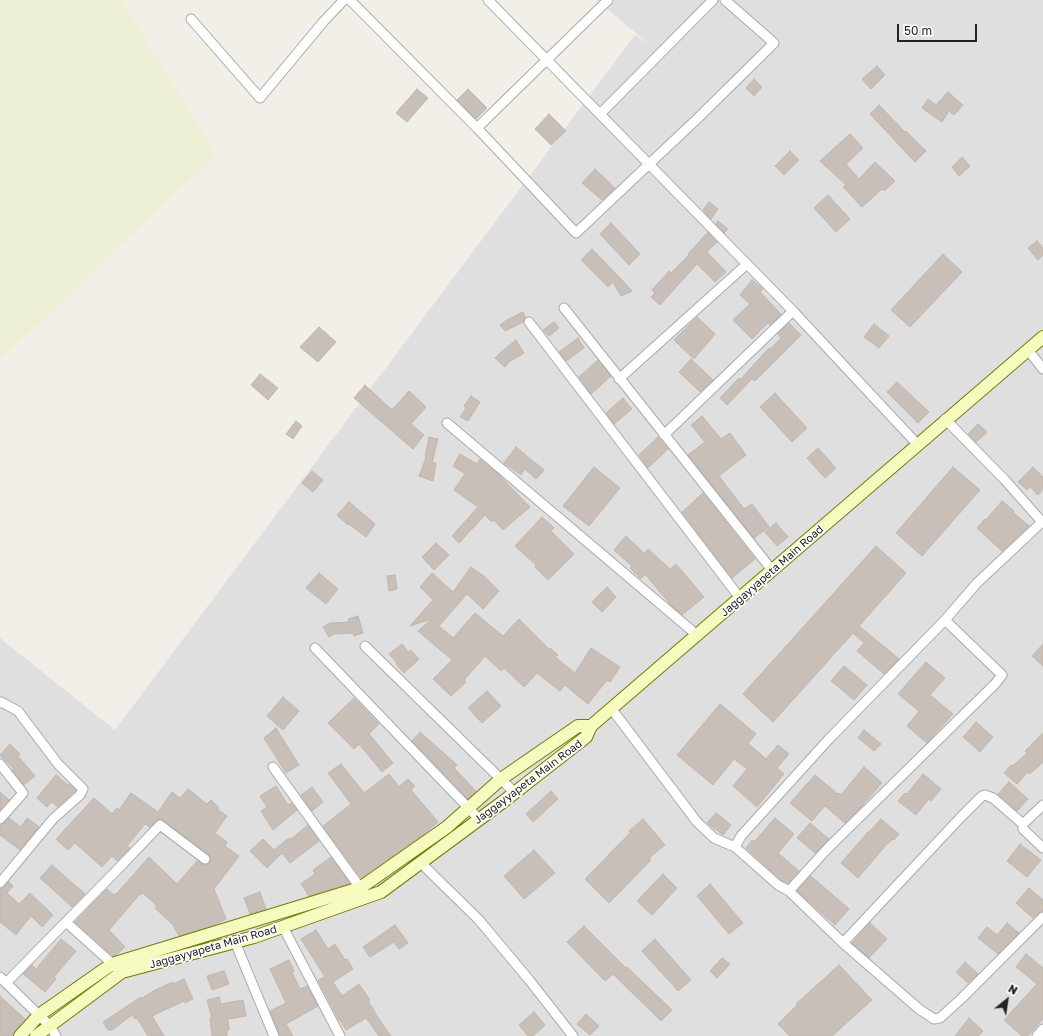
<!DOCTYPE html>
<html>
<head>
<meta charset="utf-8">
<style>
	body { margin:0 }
	#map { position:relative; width:1043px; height:1036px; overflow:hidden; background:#f2efe9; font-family:"Golos Text",sans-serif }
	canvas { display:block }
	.north { position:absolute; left:987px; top:980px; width:40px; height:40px; -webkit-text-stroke:3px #fff; paint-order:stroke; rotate:30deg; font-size:11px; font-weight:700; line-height:16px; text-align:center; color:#222 }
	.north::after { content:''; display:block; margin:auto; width:14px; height:18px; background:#222; clip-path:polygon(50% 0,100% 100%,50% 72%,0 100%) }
	.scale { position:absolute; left:897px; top:24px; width:80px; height:18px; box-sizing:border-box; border:2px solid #222; border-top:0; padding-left:5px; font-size:12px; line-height:14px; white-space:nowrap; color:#222; -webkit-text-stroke:3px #fff; paint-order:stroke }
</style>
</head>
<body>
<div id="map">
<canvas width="1043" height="1036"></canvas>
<div class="north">N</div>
<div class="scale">50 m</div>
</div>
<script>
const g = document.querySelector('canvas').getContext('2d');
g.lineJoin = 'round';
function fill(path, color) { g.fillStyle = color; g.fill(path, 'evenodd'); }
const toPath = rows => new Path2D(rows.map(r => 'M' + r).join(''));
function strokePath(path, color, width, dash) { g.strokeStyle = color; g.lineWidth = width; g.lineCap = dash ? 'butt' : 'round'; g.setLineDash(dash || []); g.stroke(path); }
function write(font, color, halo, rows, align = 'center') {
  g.font = font + ' "Golos Text",sans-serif'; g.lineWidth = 3.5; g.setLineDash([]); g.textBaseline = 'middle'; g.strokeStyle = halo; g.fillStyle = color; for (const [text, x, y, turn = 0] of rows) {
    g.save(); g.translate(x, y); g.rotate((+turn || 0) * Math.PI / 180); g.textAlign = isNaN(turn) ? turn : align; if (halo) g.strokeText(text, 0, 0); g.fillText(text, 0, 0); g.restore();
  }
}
fill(toPath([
	[597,0,1043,0,1043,1036,0,1036,0,638,115,730,635,35,650,45]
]), '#e0dfdf');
fill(toPath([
	[0,0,122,0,216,155,0,360]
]), '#eef0d5');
const building = toPath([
	[877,66,885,75,871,89,862,79,877,66],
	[754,79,762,87,754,96,746,88,754,79],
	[417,89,428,98,407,122,396,113,417,89],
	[468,89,487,108,476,119,457,100,468,89],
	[948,92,963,105,954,115,949,111,942,122,922,108,928,99,936,105,948,92],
	[879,105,905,132,906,131,926,151,915,162,870,114,879,105],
	[549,114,566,131,551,145,535,129,549,114],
	[850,134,863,148,846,164,859,179,875,162,895,181,884,191,882,189,862,207,843,187,846,185,820,161,850,134],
	[790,151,799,160,784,175,775,166,790,151],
	[962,157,970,166,959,176,952,167,962,157],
	[595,169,615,188,602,200,582,183,595,169],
	[828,195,850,219,836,232,814,208,828,195],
	[709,202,718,209,711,219,703,210,709,202],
	[718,221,728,229,724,233,716,224,718,221],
	[611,223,640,254,629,265,600,234,611,223],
	[708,232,717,242,707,252,726,272,715,282,697,264,660,305,651,297,655,293,652,290,669,271,671,273,689,255,688,254,708,232],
	[1037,241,1043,248,1043,255,1038,260,1028,248,1037,241],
	[592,249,619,277,632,291,621,296,613,282,608,287,581,260,592,249],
	[943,254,962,272,910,327,891,310,943,254],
	[752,280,763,289,760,292,781,314,770,325,768,323,752,339,733,320,750,304,740,295,752,280],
	[523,312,525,317,523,322,505,331,500,325,507,320,523,312],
	[697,317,715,334,694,359,674,340,697,317],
	[554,322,559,328,549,336,543,330,554,322],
	[789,323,801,335,755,381,752,379,727,405,720,398,739,378,740,380,769,348,770,349,781,338,778,334,789,323],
	[874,324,889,336,879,348,864,337,874,324],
	[319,327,336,342,318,362,300,347,319,327],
	[578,338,584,348,566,361,559,352,578,338],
	[516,340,524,353,509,362,505,367,495,358,501,352,516,340],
	[691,359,713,380,700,392,679,372,691,359],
	[598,360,611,376,591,394,579,377,598,360],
	[260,374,278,388,268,400,251,385,260,374],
	[897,382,929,412,918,423,887,392,897,382],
	[365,385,392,410,409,391,426,407,411,424,424,435,413,449,354,398,365,385],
	[775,393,807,428,792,442,760,407,775,393],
	[471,396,480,402,468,421,460,417,466,408,464,406,471,396],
	[623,398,632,409,614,424,606,413,623,398],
	[702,416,721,439,730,433,746,455,719,476,744,509,752,504,769,527,754,538,688,455,705,442,691,425,702,416],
	[296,421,302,426,293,439,286,434,296,421],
	[978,424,987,432,976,442,968,434,978,424],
	[429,437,438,439,432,463,436,463,433,481,419,476,426,458,425,457,429,437],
	[658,437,668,449,648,468,639,455,658,437],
	[516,447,544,470,536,479,525,469,521,475,504,463,516,447],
	[818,448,836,468,825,478,807,458,818,448],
	[460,454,477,464,480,459,496,472,530,507,503,530,494,520,492,522,485,515,459,543,452,536,478,507,454,490,465,474,453,466,460,454],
	[594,467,620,488,589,526,563,506,594,467],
	[953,467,980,490,922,556,896,533,953,467],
	[1033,467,1043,477,1043,489,1038,495,1030,487,1027,490,1018,482,1033,467],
	[312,471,323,480,313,492,302,483,312,471],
	[703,493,755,559,732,578,682,512,703,493],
	[1002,501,1014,511,1013,512,1029,526,1002,551,977,528,985,519,986,520,1002,501],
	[349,502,375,524,366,537,349,524,348,525,337,515,349,502],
	[542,517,554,528,551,531,574,554,548,580,535,567,536,565,515,546,542,517],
	[776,523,788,537,777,546,765,532,776,523],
	[626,536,644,553,648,549,670,569,676,564,704,597,682,615,670,604,645,574,641,579,630,568,632,566,614,550,626,536],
	[436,543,449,555,434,570,422,557,436,543],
	[876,546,906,573,859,626,899,659,884,674,857,651,864,643,853,633,773,722,743,694,876,546],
	[471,567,485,577,499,591,483,609,467,594,439,626,453,638,475,613,503,636,519,619,549,649,550,648,558,655,555,657,575,673,591,648,620,667,610,682,607,680,588,704,565,685,560,691,537,673,524,687,504,668,501,671,485,656,464,680,466,682,451,696,433,679,452,660,418,631,432,619,410,626,433,600,420,587,432,573,453,592,471,567],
	[319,573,338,589,326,604,306,588,319,573],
	[395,575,397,589,389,591,387,576,395,575],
	[607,587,616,597,602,612,592,602,607,587],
	[358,616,363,633,354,636,353,633,334,634,329,637,323,627,330,623,349,622,348,619,358,616],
	[402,644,408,652,411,650,419,659,404,673,396,664,397,663,389,654,402,644],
	[1043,644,1043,666,1032,656,1043,644],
	[926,662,945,678,930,695,953,714,927,743,907,726,919,711,898,694,926,662],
	[844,666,867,685,854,700,831,681,844,666],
	[487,691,501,706,482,723,468,708,487,691],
	[283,697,299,711,283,730,267,716,283,697],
	[354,698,379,724,369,734,393,763,382,772,359,744,354,749,328,723,354,698],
	[720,704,756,734,748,743,766,759,778,745,789,754,777,768,784,774,757,807,733,786,747,769,734,759,713,785,677,755,720,704],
	[976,722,993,737,980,752,963,737,976,722],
	[276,728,299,765,286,773,264,738,276,728],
	[864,730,881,744,874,751,858,738,864,730],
	[420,732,457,765,454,768,476,791,468,799,412,741,420,732],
	[1043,733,1043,762,1030,774,1028,772,1017,784,1004,773,1011,765,1013,766,1027,753,1025,751,1043,733],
	[10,744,20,754,18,756,35,776,24,785,12,770,14,769,0,755,10,744],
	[341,764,364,793,389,774,399,787,408,779,415,786,411,790,438,822,424,834,361,878,323,826,351,804,328,773,341,764],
	[864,767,882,783,860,808,845,823,825,806,812,821,790,803,815,775,838,794,839,793,841,795,864,767],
	[923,774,941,789,931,801,929,799,916,815,898,801,905,793,907,794,923,774],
	[56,775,68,785,69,784,76,790,58,807,52,802,47,807,37,798,56,775],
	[1009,782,1028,799,1017,811,998,794,1009,782],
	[276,786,288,805,291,803,297,810,273,830,261,811,267,807,260,796,276,786],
	[312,787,323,802,312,811,301,795,312,787],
	[188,789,207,804,211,800,219,808,217,809,227,816,215,833,227,842,225,846,239,856,214,889,226,919,215,925,179,936,173,925,155,908,157,906,143,893,141,895,140,894,109,930,125,947,116,955,113,956,75,922,107,889,114,895,117,893,149,857,177,884,197,861,202,864,207,865,211,860,210,856,161,819,156,821,150,827,145,824,127,846,130,848,117,861,112,856,102,867,75,843,68,850,56,839,94,798,112,814,117,808,119,810,131,793,158,812,172,792,180,798,188,789],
	[551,791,558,799,533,822,526,814,551,791],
	[0,792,9,800,0,810,0,792],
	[716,813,731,825,723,835,707,823,716,813],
	[9,818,21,827,27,818,38,826,38,828,20,850,0,835,0,825,4,823,9,818],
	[775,818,794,834,778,853,799,871,788,883,781,880,746,848,752,840,754,842,775,818],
	[643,819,665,845,649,858,651,860,609,903,585,879,631,832,629,831,643,819],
	[881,819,899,834,894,840,893,839,886,845,858,878,841,863,868,832,869,832,881,819],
	[810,823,829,839,815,853,797,838,810,823],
	[308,825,319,841,290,863,282,853,267,868,250,851,263,839,274,850,289,838,291,839,308,825],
	[1020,844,1041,860,1027,877,1007,861,1020,844],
	[534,850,555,873,524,899,504,876,534,850],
	[331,857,350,883,309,896,301,884,315,874,313,870,331,857],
	[52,865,85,894,72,907,40,878,52,865],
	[663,874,677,888,652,915,637,901,663,874],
	[811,876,849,909,835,925,797,891,811,876],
	[9,882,13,886,7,893,19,904,30,893,53,915,42,927,31,916,16,935,0,922,0,889,4,887,9,882],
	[710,884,743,923,729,934,697,896,710,884],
	[1029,888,1043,900,1043,911,1039,913,1033,918,1016,903,1029,888],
	[260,892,266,909,250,914,244,898,260,892],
	[870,923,887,939,869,958,852,943,870,923],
	[1007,923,1019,933,998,954,978,938,987,927,997,935,1007,923],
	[395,925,408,943,399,949,394,942,370,957,363,947,395,925],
	[584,926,626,968,627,967,672,1010,661,1021,613,974,605,981,567,942,584,926],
	[316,930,328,949,335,944,345,960,347,959,353,969,333,982,342,996,359,984,370,1000,368,1001,375,1012,374,1012,391,1036,379,1036,366,1018,346,1030,340,1020,339,1020,318,980,325,977,301,939,316,930],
	[61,939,76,951,54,977,56,979,45,992,23,974,32,965,36,969,61,939],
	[655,939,691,980,678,991,642,951,655,939],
	[1026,954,1043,968,1043,1019,1028,1036,1022,1036,1004,1020,1037,984,1016,967,1026,954],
	[722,958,730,964,717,978,710,971,722,958],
	[289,960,294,971,292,972,300,989,307,986,318,1006,286,1024,293,1036,280,1036,270,1011,286,1003,270,969,289,960],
	[965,962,978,974,968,983,956,972,965,962],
	[839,965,872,1000,832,1036,790,1036,778,1024,797,1005,796,1004,839,965],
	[224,971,229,984,212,990,207,976,224,971],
	[184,979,193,999,185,1003,184,1001,152,1016,164,1036,148,1036,137,1018,135,1019,132,1015,112,1030,108,1030,103,1022,141,997,141,999,155,990,173,982,174,984,184,979],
	[0,996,25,1019,14,1031,13,1036,0,1036,0,996],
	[219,997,221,1004,243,1000,246,1016,228,1019,229,1030,227,1031,227,1036,212,1036,210,1018,212,1018,207,1000,219,997],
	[534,1012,545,1025,533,1036,528,1036,519,1025,534,1012],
	[586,1014,599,1026,590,1035,577,1024,586,1014],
	[969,1018,983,1031,978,1036,955,1036,969,1018]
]);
fill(building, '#c7bfb8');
strokePath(building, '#c4b6ab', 1);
const minor = toPath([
	[350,0,477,128,576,233,698,118,774,43,725,0],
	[488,0,793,311,918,445],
	[191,19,260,98,324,21,344,0],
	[600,114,713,0],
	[477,128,608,0],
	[564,308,772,570],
	[529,322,740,598],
	[1028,350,1043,369],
	[619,379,747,264],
	[945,419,1005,480,1043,523],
	[447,423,697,635],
	[664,435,793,311],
	[365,646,514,792],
	[315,648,479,819],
	[0,703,1,702,18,711,58,764,83,789,80,795,53,819,0,883],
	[611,708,697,822,714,838,735,847,778,885,789,891,843,943,919,1009,934,1019,940,1018,962,998,1043,917],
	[0,764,23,793,0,819],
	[273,767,364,893],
	[1023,824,1043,805],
	[735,847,741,836,829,739,945,620,977,583,1042,522],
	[421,863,479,920,530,981,573,1036],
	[789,891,827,849,995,684,1002,675,945,620],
	[66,922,117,968],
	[283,927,340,1036],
	[235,942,274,1036],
	[843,943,960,818,982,796,985,795,993,798,1023,824,1023,829,1043,848],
	[0,977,50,1026,56,1036],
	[6,983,116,871,160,825,205,859],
	[1037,1036,1043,1029]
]);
const secondary = toPath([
	[20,1036,39,1015,112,964,360,888,447,827,501,779,578,726,591,726],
	[36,1036,122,972,254,937,381,892,504,801,586,737,591,726,1043,337]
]);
strokePath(minor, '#a9a9a9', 11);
strokePath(secondary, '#707d05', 14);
strokePath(minor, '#fff', 9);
strokePath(secondary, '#f7fabf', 12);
write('11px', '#222', '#fff', [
	["Jaggayyapeta Main Road",772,571,-41],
	["Jaggayyapeta Main Road",528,782,-37],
	["Jaggayyapeta Main Road",213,947,-16]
]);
</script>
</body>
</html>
